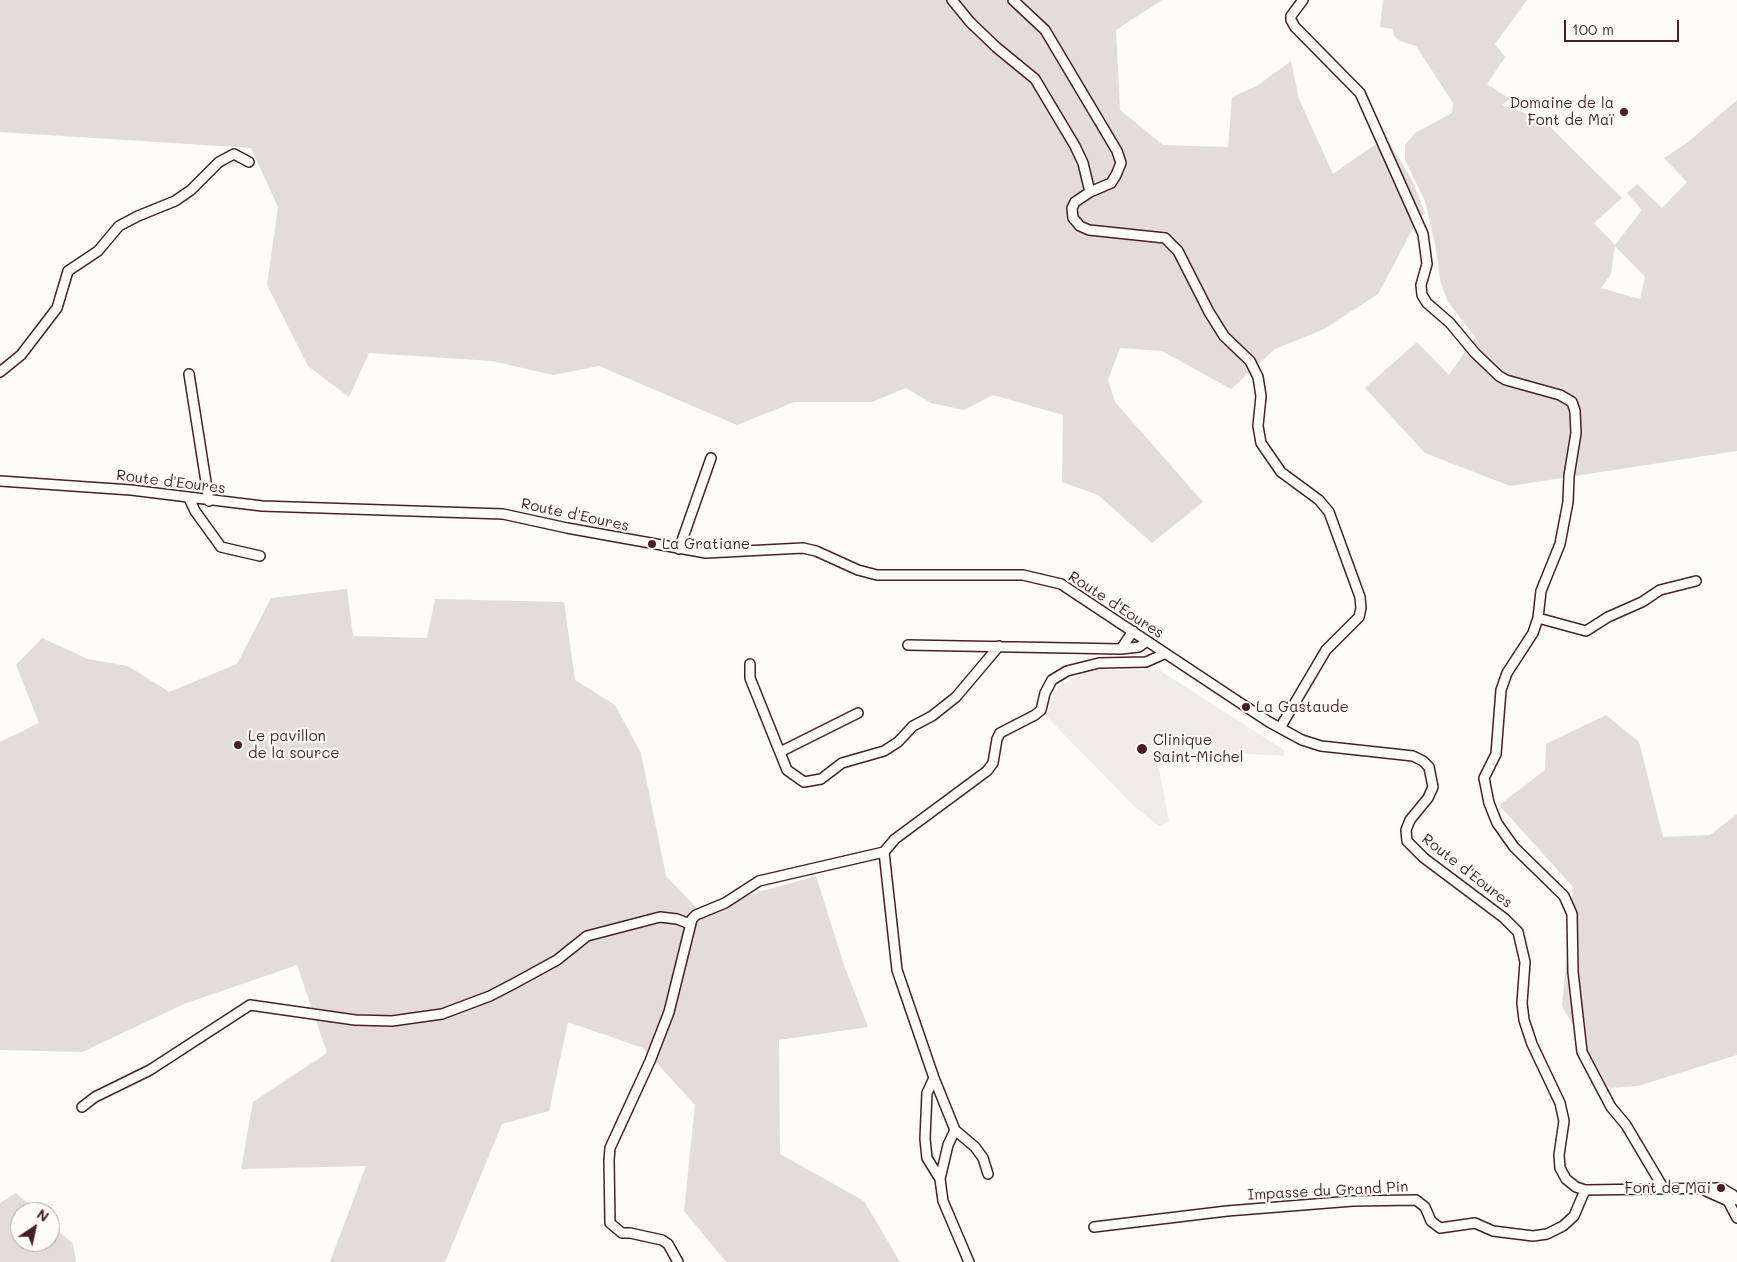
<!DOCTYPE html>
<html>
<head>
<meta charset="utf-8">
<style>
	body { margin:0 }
	#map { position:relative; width:1737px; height:1262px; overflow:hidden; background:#fdfcf7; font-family:Mali,sans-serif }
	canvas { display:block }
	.north { position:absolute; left:10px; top:1202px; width:50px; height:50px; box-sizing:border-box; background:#fdfcf7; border:1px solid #b5a4a5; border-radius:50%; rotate:34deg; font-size:14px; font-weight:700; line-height:20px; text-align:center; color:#4a1f2b }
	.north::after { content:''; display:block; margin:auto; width:18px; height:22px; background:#4a1f2b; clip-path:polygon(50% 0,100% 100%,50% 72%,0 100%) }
	.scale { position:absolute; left:1564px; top:20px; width:115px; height:22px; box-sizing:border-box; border:2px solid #4a1f2b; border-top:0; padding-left:6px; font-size:15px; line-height:18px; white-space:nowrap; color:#4a1f2b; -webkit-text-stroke:4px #fdfcf7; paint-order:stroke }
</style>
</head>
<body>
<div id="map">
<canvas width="1737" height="1262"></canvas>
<div class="north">N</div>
<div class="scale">100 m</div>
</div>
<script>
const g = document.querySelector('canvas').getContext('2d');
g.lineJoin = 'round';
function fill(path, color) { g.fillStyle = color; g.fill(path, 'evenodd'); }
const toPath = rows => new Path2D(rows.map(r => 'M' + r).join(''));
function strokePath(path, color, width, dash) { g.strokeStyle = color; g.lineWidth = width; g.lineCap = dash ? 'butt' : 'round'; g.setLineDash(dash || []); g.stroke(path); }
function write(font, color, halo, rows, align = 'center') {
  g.font = font + ' Mali,sans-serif'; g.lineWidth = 4.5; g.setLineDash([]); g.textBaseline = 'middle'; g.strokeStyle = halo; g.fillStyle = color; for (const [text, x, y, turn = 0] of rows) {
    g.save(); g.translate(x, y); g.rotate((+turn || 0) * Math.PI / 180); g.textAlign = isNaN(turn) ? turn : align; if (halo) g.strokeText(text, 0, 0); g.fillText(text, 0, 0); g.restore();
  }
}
fill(toPath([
	[1095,670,1159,670,1284,750,1284,756,1216,752,1214,748,1210,748,1158,763,1169,822,1159,826,1134,806,1046,716,1058,688,1081,673]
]), '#f0ece8');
fill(toPath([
	[0,0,1162,0,1116,30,1120,110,1163,145,1228,147,1232,97,1257,86,1291,61,1299,99,1333,174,1386,137,1412,180,1425,213,1416,223,1378,294,1324,329,1275,349,1231,389,1162,351,1120,348,1108,380,1115,402,1203,502,1152,543,1098,495,1062,482,1063,415,993,395,964,410,931,403,906,388,872,402,794,402,737,425,599,366,553,375,492,361,369,353,349,397,308,366,267,285,278,207,251,148,0,132],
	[1383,0,1527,0,1495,44,1505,57,1487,84,1510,99,1502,105,1542,119,1622,198,1594,223,1615,245,1642,210,1627,193,1637,184,1662,208,1687,182,1664,158,1687,143,1737,100,1737,451,1510,486,1425,453,1365,388,1417,342,1449,375,1475,337,1448,302,1441,284,1435,244,1425,201,1405,160,1405,145,1415,133,1452,113,1453,103,1416,46,1400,41,1394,36,1393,29,1380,27],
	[1615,246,1645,277,1640,299,1601,288,1611,274],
	[347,589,353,636,427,638,435,599,564,602,575,680,615,705,641,753,666,876,698,909,816,876,844,965,868,1027,779,1040,780,1154,864,1201,900,1262,726,1262,684,1211,695,1105,643,1048,568,1022,549,1111,502,1124,445,1262,330,1262,366,1166,241,1169,253,1102,327,1053,297,965,184,1004,82,1052,0,1050,0,742,39,723,16,665,42,638,88,659,128,666,169,692,237,664,271,598],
	[1606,715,1639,742,1663,837,1710,835,1737,814,1737,1055,1638,1086,1609,1088,1562,1006,1573,887,1499,805,1545,770,1546,744],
	[16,1193,38,1212,20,1212,20,1242,50,1242,50,1223,73,1244,76,1262,0,1262,0,1203]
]), '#e3dcda');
const minor = toPath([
	[952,0,970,22,996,47,1035,79,1075,146,1083,163,1090,192,1075,202,1072,208,1073,218,1080,226,1089,230,1165,238,1178,251,1209,312,1224,336,1250,361,1258,377,1261,396,1258,426,1261,443,1281,472,1319,500,1329,512,1360,597,1361,608,1359,617,1326,650,1280,728],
	[1013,0,1045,30,1117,151,1121,163,1116,175,1111,183,1090,192],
	[1303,0,1291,16,1291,20,1295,27,1360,93,1423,234,1427,264,1421,285,1422,295,1427,303,1450,323,1475,353,1499,376,1506,380,1560,395,1572,402,1575,411,1576,433,1569,476,1568,502,1560,544,1541,591,1538,618,1533,633,1507,673,1501,690,1496,754,1484,778,1489,803,1497,823,1514,847,1564,896,1572,914,1573,972,1582,1052,1611,1107,1626,1125,1664,1189],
	[0,372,21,355,57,308,68,271,98,251,119,226,138,216,175,201,191,190,219,162,234,154,249,162],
	[189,374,209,501],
	[0,481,131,490,262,506,503,514,567,528,706,553,803,548,816,551,858,570,877,575,1023,575,1061,584,1269,722,1302,740,1321,746,1413,756,1423,761,1429,767,1433,787,1428,798,1410,820,1406,830,1407,841,1424,858,1504,918,1518,932,1525,962,1522,1003,1524,1020,1532,1044,1560,1103,1564,1121,1559,1155,1560,1168,1566,1179,1576,1187,1585,1190,1721,1188,1733,1195,1737,1200],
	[189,498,195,511,221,547,260,556],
	[679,549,711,458],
	[1538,618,1586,631,1608,617,1642,602,1660,590,1696,581],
	[908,645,1121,649,1139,647,1147,641],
	[1121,649,1133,631],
	[750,664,750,678,787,770,804,782,821,779,842,763,884,751,898,742,913,726,932,716,956,697,999,646],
	[780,752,858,713],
	[934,1078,955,1130,975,1147,983,1158,988,1174],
	[82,1107,95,1097,150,1070,250,1005,355,1020,392,1021,442,1014,490,996,515,983,557,960,587,936,660,917,677,919,690,924],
	[955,1130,948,1145,940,1179,927,1158,925,1139,927,1093,934,1078,897,970,884,852,895,839,987,771,993,763,997,739,1000,733,1035,715,1041,710,1045,693,1052,680,1067,671,1099,663,1146,662,1164,654],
	[940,1179,943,1201,969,1262],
	[1706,1191,1728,1201,1737,1218],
	[1094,1227,1227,1211,1353,1201,1416,1200,1425,1207,1431,1221,1440,1228,1475,1223,1493,1231,1533,1236,1547,1234,1563,1226,1574,1216,1585,1190],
	[678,1262,668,1244,662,1240,630,1233,622,1233,610,1223,609,1160,610,1148,650,1061,669,1012,692,919,696,915,725,903,759,881,884,852]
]);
strokePath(minor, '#4a1f2b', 12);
strokePath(minor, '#fdfcf7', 9);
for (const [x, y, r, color] of [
	[1624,112,5,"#4a1f2b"],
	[652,544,5,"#4a1f2b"],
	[1246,707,5,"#4a1f2b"],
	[238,745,5,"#4a1f2b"],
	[1142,749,6,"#4a1f2b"],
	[1721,1188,5,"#4a1f2b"]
]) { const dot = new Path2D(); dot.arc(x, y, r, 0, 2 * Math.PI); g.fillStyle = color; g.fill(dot); strokePath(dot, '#fdfcf7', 2); }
write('15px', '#4a1f2b', '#fdfcf7', [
	["Domaine de la",1614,103,"right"],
	["Font de Maï",1614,120,"right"],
	["La Gratiane",662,544],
	["La Gastaude",1256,707],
	["Le pavillon",248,736],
	["de la source",248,753],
	["Clinique",1153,740],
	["Saint-Michel",1153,757],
	["Font de Mai",1711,1188,"right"]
], 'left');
write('15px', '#4a1f2b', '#fdfcf7', [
	["Route d'Eoures",171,482,7],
	["Route d'Eoures",575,515,12],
	["Route d'Eoures",1116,605,33],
	["Route d'Eoures",1467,871,38],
	["Impasse du Grand Pin",1328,1191,-3]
]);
</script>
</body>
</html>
